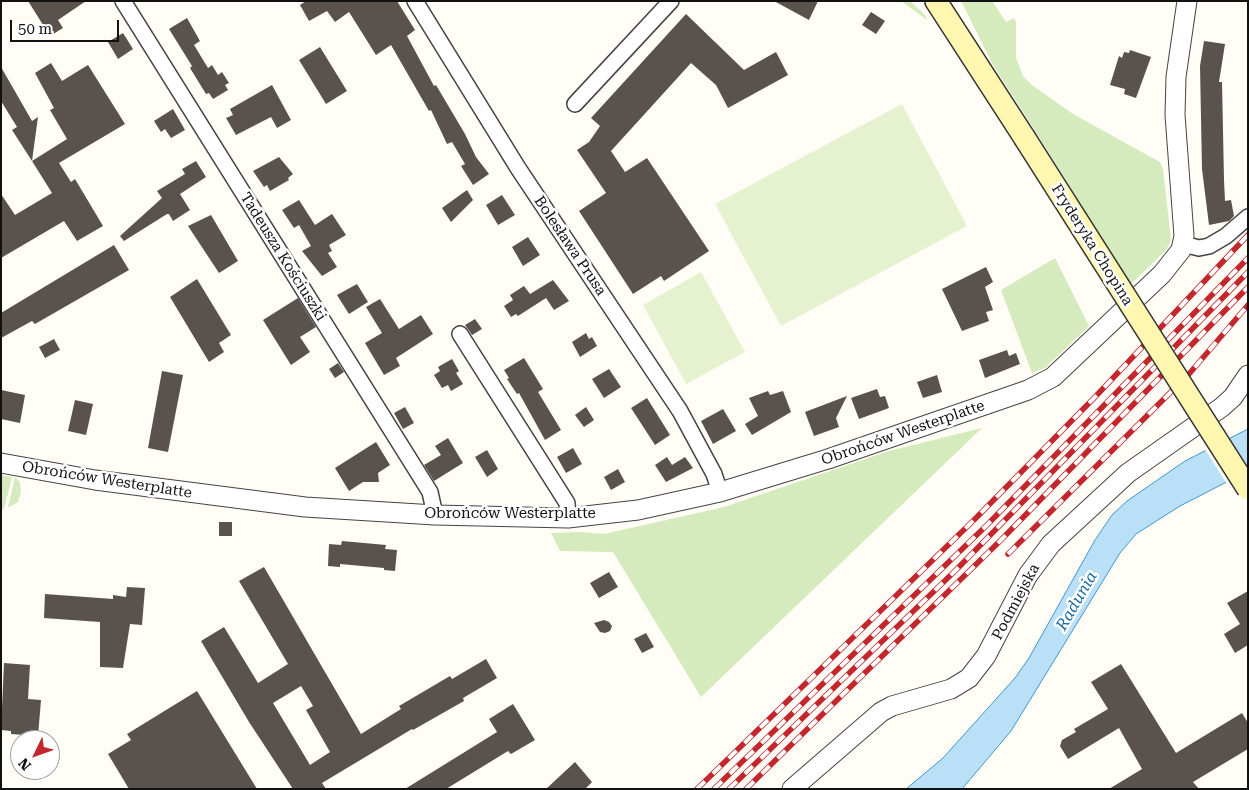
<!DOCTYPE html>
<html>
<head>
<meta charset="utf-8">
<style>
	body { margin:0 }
	#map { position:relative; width:1249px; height:790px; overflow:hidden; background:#fffdf5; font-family:"Roboto Serif",serif }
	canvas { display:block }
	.frame { position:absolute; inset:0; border:2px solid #111; pointer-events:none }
	.north { position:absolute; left:10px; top:730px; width:50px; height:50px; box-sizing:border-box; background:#fff; border:1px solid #a0a0a0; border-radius:50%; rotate:228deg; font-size:14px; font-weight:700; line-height:20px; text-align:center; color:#111 }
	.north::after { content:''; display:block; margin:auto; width:18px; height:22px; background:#c4262e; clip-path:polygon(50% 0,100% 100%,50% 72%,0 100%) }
	.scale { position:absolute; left:10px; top:20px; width:109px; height:22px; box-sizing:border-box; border:2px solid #111; border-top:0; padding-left:6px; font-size:15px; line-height:18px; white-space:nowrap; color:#111; -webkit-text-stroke:4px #fff; paint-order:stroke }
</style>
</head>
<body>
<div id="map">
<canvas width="1249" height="790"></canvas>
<div class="frame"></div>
<div class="north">N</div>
<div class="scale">50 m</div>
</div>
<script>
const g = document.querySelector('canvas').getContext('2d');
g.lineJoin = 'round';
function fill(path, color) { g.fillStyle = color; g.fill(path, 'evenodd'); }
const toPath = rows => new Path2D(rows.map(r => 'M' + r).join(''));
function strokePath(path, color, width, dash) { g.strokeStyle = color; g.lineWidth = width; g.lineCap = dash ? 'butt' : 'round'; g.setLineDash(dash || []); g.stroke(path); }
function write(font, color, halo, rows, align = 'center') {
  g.font = font + ' "Roboto Serif",serif'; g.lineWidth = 5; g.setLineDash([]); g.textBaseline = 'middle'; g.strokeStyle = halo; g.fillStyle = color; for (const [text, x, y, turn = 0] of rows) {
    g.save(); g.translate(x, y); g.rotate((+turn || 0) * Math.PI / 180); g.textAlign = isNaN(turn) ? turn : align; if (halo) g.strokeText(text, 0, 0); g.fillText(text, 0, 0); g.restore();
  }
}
fill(toPath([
	[901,1,910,1,925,15,927,20],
	[961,1,992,1,1006,22,1014,18,1016,22,1016,58,1023,76,1032,85,1073,114,1160,162,1163,169,1171,240,1166,250,1130,285,1061,172,993,65],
	[1055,258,1089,326,1045,368,1032,373,1001,290],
	[982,428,701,697,613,552,560,551,551,533,579,532,604,534,724,507,889,451],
	[1,475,12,477,4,509,1,509],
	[15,477,20,482,21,492,18,502,9,507,8,507]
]), '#d5ebbd');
fill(toPath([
	[902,104,967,226,781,326,715,204],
	[701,272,745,352,686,384,643,305]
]), '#e6f2cf');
const water = toPath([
	[1248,429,1248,471,1180,506,1136,534,1120,553,1011,731,962,789,906,789,943,758,1015,678,1029,658,1095,540,1112,515,1127,501,1185,461,1248,429]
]);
fill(water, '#b9e0f7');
strokePath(water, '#3f96cf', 1);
fill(toPath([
	[1226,437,1248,473,1227,484,1204,448]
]), '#fffdf5');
fill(toPath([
	[28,1,86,1,58,20,63,28,50,36],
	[306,1,397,1,415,30,407,36,434,86,436,85,465,134,476,157,489,174,473,185,461,166,465,164,452,142,447,144,431,110,429,111,391,45,376,55,349,12,335,22,327,11,309,21,300,5],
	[774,1,818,1,809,20],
	[871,12,885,21,876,34,862,25],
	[686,14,744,70,776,52,788,75,728,108,716,85,691,63,611,151,625,172,647,158,709,251,664,281,661,276,633,294,579,211,606,193,577,150,589,142,600,126,591,118],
	[187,18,200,41,194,45,208,68,212,65,218,75,222,72,229,83,225,85,228,90,213,99,209,93,206,94,190,68,192,66,169,29],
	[123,33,133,49,118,59,108,42],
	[1204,41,1225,44,1219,82,1222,82,1224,180,1225,201,1231,200,1234,216,1229,221,1209,225,1202,169,1200,66],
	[320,47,347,91,326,104,299,60],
	[1130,50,1151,57,1136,98,1124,94,1125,89,1110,85,1119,56,1122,58,1124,52,1129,53],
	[51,63,62,81,88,65,125,124,59,163,71,182,75,179,103,226,77,241,64,221,1,258,1,194,15,215,52,193,32,161,67,139,50,110,54,108,35,73],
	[1,67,32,121,38,117,32,161,12,130,17,127,1,101],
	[272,85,291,120,277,128,271,117,236,135,226,118,233,115,230,109],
	[173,109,185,130,171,138,165,129,161,132,154,121],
	[279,157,293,174,288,178,289,180,270,191,267,185,264,187,253,171],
	[196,161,206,177,180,194,190,210,173,221,169,214,167,214,124,241,120,236,162,198,157,191,185,174,182,169],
	[467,190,473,200,451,222,442,208],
	[502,195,515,215,498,225,486,205],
	[299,200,315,225,332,214,346,235,329,245,332,251,328,253,337,267,322,276,302,251,311,246,299,225,294,228,282,210],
	[211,215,238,261,219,273,188,226],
	[528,237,540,255,523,266,512,247],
	[114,245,129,270,35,324,32,321,1,338,1,313],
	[986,267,993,282,985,287,993,310,986,312,989,321,962,331,942,289],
	[197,279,231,335,219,343,224,352,209,362,170,297],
	[553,280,569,301,554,310,546,298,518,316,516,314,511,317,504,306,513,300,510,295,524,286,530,294],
	[357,284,368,302,349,314,337,295],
	[298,298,316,327,300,337,310,352,291,365,263,320],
	[380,299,399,329,421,315,433,334,396,358,400,366,384,375,365,343,382,333,366,307],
	[475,319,482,329,472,335,465,325],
	[586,333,589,339,592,337,597,346,580,357,572,342],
	[54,339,60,350,45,358,39,347],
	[1007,350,1009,356,1016,353,1020,364,985,378,979,360],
	[524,358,543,389,538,392,561,430,545,440,519,393,517,394,507,379,509,378,504,370],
	[452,359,459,371,456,373,463,384,451,391,448,385,442,388,434,375,440,371,438,367],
	[338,363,344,372,335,378,329,369],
	[609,369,621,387,604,398,592,379],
	[162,371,183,375,168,452,148,448],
	[937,375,942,392,923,398,917,382],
	[877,389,880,397,885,396,889,408,859,419,851,398],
	[1,390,25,395,20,423,1,419],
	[768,391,770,395,783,391,791,412,752,435,745,424,758,416,749,398],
	[847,396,836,418,839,427,814,436,805,412],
	[647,398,670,435,655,445,631,408],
	[75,400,93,404,86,435,68,431],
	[405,407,414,423,403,429,394,413],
	[586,407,594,420,584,427,575,415],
	[723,409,736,431,713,444,701,421],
	[448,438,463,463,434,481,424,465,441,455,435,446],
	[376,442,390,465,378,473,379,482,363,482,349,491,335,468],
	[573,448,582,464,566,473,557,457],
	[487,450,498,469,487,477,475,457],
	[667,457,672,465,685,457,693,468,666,482,655,465],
	[618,469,625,482,611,490,604,477],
	[219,522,232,522,232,536,219,536],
	[342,541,386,545,385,549,397,550,395,571,384,570,384,568,340,564,340,567,328,566,329,544,341,545],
	[264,567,361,734,401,709,399,706,450,676,452,679,486,659,497,678,463,698,464,701,413,730,412,729,322,783,326,789,293,789,249,722,201,641,224,627,258,683,288,664,239,581],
	[301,686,313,706,306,710,330,752,310,765,273,703],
	[609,572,618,587,599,598,590,583],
	[127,587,145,588,142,625,130,624,123,668,100,667,100,622,44,618,45,594,113,599,113,595,126,597],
	[1248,591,1248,645,1235,653,1224,634,1240,624,1227,603],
	[604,620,609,622,612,626,610,631,605,633,600,632,594,623],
	[646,633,654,647,642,653,634,639],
	[4,663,30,665,28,699,41,700,38,736,11,734,11,731,1,730],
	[1121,664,1176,753,1242,713,1248,723,1248,749,1193,782,1199,789,1109,789,1142,769,1119,728,1068,759,1060,746,1062,740,1076,732,1074,729,1108,709,1091,682],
	[197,691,257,789,129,789,108,754,131,740,127,734],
	[513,704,535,740,511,754,508,751,446,789,405,789,497,732,489,719],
	[575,762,592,782,585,789,546,789]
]), '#5a524d');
const minor = toPath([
	[123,1,430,492,435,515],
	[415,1,518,168,680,411,714,474,720,492],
	[575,104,671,1],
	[1183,244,1199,248,1209,246,1226,236,1248,217],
	[460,334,567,503,568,518]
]);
const tertiary = toPath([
	[1,463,95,480,305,507,435,515,568,518,638,510,720,492,828,459,1028,390,1053,377,1162,274,1181,250,1184,236,1175,115,1176,77,1187,1],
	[792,789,881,712,892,706,951,689,969,678,986,656,1028,575,1051,544,1128,473,1222,407,1233,397,1248,375]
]);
const secondary = toPath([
	[936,1,1024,137]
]);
strokePath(minor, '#444', 18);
strokePath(tertiary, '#444', 21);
strokePath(secondary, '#333', 24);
strokePath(minor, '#fff', 15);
strokePath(tertiary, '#fff', 19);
strokePath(secondary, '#fff6b0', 21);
const rail = toPath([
	[1008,554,1189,374,1248,305],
	[697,789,975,519,1097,395,1248,235],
	[714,789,987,525,1248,258],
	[729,789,956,570,1248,272],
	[746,789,1001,540,1248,287]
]);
strokePath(rail, '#c4262e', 5.5);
strokePath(rail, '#fff', 4, [11]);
const secondaryBridge = toPath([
	[1024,137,1248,489]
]);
strokePath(secondaryBridge, '#333', 24, []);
strokePath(secondaryBridge, '#fff6b0', 21);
write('15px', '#111', '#fff', [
	["Fryderyka Chopina",1092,245,58],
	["Bolesława Prusa",570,246,56],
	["Tadeusza Kościuszki",283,257,58],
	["Obrońców Westerplatte",903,433,-19],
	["Obrońców Westerplatte",107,480,9],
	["Obrońców Westerplatte",510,514],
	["Podmiejska",1016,602,-62]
]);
write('italic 16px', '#1768a6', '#fff', [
	["Radunia",1077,601,-60]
]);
</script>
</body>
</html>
